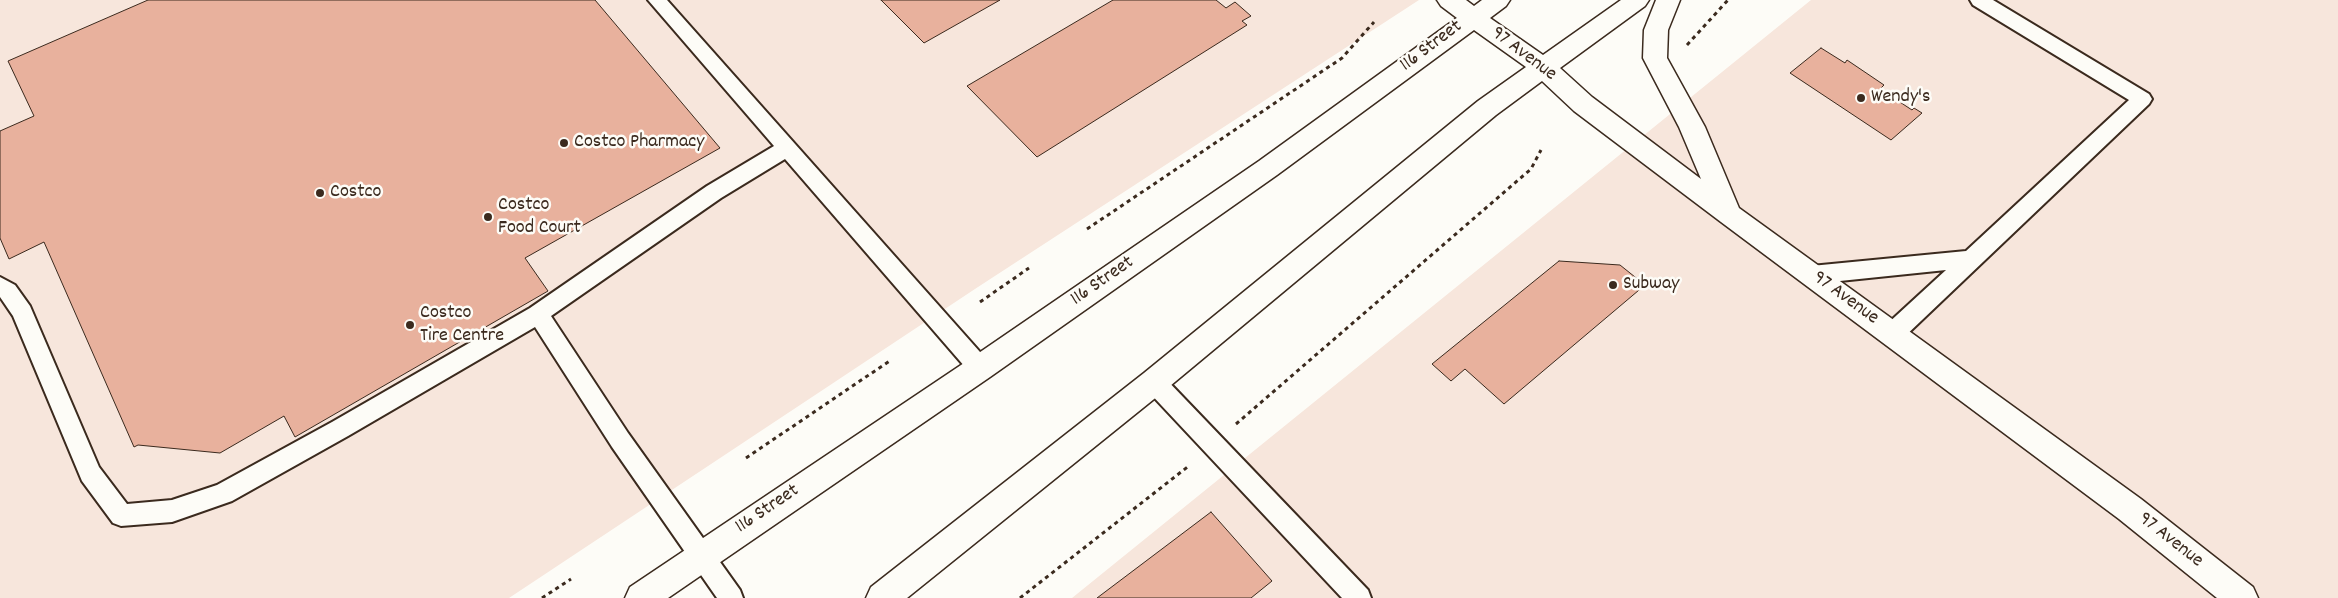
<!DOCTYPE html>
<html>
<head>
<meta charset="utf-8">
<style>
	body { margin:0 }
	canvas { display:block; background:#fdfcf7 }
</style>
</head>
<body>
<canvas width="2338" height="598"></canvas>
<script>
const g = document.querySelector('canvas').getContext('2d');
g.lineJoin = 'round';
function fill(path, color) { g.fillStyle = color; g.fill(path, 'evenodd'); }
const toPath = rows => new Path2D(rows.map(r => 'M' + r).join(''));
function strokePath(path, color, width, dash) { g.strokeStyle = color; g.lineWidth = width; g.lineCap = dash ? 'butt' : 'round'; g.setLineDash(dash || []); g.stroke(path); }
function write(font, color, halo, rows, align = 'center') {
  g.font = font + ' Dekko,sans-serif'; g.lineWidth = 5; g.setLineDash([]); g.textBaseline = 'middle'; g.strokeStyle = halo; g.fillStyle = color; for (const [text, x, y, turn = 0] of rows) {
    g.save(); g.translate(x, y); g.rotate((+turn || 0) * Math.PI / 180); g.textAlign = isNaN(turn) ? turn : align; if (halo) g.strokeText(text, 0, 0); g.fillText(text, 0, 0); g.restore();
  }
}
fill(toPath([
	[0,0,1419,0,978,287,509,598,0,598],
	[1811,0,2338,0,2338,598,1072,598]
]), '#f7e6dc');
const building = toPath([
	[148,0,595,0,720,148,525,258,548,291,295,437,284,416,220,453,138,445,134,447,44,242,9,259,0,238,0,131,34,116,8,61,148,0],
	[881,0,1000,0,924,43,881,0],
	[1113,0,1216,0,1226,8,1235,2,1251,16,1242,21,1247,25,1037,157,967,86,1113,0],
	[1821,48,1845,63,1847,60,1884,85,1880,89,1912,110,1914,108,1922,113,1891,140,1790,73,1821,48],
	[1559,261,1620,265,1645,285,1504,404,1465,369,1451,381,1432,364,1559,261],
	[1211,512,1272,581,1251,598,1097,598,1211,512]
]);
fill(building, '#e8b19d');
strokePath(building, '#3b2a1e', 1);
const lane = toPath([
	[648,0,667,0,988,361,991,368,988,375,980,378,972,375,785,159,721,198,551,316,628,433,740,590,743,598,717,598,612,447,535,327,348,436,232,501,172,522,121,526,113,523,82,481,13,316,0,297,0,277,15,285,30,306,99,467,127,504,172,500,217,485,332,422,530,308,707,186,774,146,648,0],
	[1970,0,1993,0,2149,94,2152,99,2149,104,1901,340,1893,342,1885,340,1882,333,1885,326,1946,270,1811,284,1804,281,1801,275,1804,269,1811,266,1966,251,2129,100,1973,5,1970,0],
	[1154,372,1162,375,1368,590,1371,598,1342,598,1146,389,1143,382,1146,375,1154,372]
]);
const secondary = toPath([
	[1437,0,1466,0,1474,6,1482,0,1510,0,1506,6,1490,18,1543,55,1621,0,1649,0,1645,6,1560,68,1592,97,1701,179,1679,127,1643,58,1644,30,1656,0,1680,0,1668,30,1667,58,1705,127,1739,208,2141,499,2253,587,2258,598,2217,598,2119,519,1721,222,1574,111,1542,81,1496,115,1164,391,907,598,866,598,871,587,1144,373,1478,101,1526,67,1474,30,1277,175,990,377,668,598,625,598,630,587,970,359,1259,161,1457,18,1441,6,1437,0]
]);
strokePath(lane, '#3b2a1e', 4);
strokePath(secondary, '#3b2a1e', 3);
strokePath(toPath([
	[1687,45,1728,0],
	[1087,229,1342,58,1374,22],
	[980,302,1029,268],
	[1236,424,1531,169,1541,150],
	[746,458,891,360],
	[542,598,571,579],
	[1020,598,1190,465]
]), '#3b2a1e', 3, [4, 4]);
fill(lane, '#fdfcf7');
fill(secondary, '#fdfcf7');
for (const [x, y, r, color] of [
	[1861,98,5,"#3b2a1e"],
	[564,143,5,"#3b2a1e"],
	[320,193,5,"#3b2a1e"],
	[488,217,5,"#3b2a1e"],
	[1613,285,5,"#3b2a1e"],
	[410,325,5,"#3b2a1e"]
]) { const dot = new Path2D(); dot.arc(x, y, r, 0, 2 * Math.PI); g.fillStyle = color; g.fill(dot); strokePath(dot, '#fdfcf7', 2); }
write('20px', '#3b2a1e', '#fdfcf7', [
	["116 Street",1432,47,-37],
	["97 Avenue",1523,55,37],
	["116 Street",1103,282,-35],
	["97 Avenue",1845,299,36],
	["116 Street",768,510,-34],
	["97 Avenue",2170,541,38]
]);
write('20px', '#3b2a1e', '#fdfcf7', [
	["Wendy's",1871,98],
	["Costco Pharmacy",574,143],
	["Costco",330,193],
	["Costco",498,206],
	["Food Court",498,229],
	["Subway",1623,285],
	["Costco",420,314],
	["Tire Centre",420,337]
], 'left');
</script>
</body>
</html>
